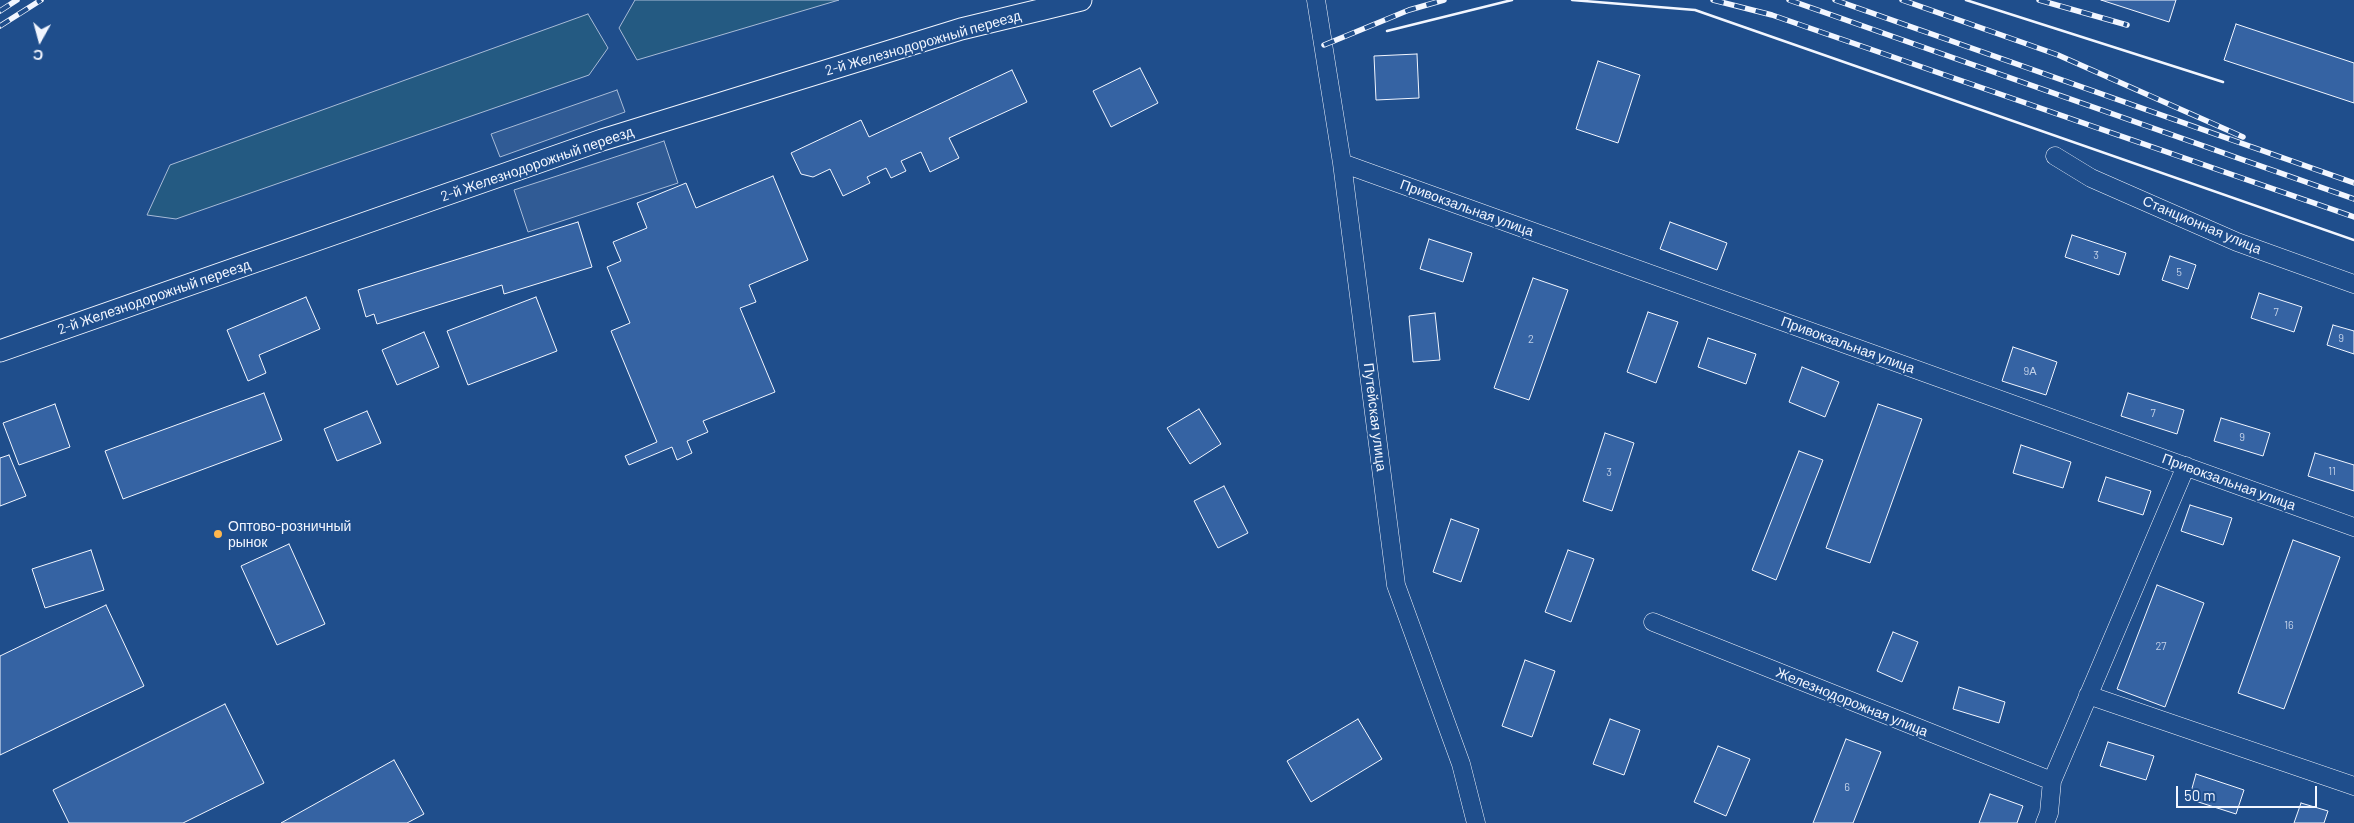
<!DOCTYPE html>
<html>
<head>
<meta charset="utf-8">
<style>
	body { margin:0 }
	#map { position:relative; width:2354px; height:823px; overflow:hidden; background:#1f4e8c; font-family:Barlow,sans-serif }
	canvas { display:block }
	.north { position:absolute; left:15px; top:15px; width:50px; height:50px; -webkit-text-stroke:4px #1f4e8c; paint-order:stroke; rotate:187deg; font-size:14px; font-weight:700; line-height:20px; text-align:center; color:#f2f6ff }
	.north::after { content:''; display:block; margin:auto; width:18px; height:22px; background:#f2f6ff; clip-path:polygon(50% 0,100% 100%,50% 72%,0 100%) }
	.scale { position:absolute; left:2176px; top:786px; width:141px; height:22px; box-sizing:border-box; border:2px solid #f2f6ff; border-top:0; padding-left:6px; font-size:15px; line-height:18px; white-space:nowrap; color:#f2f6ff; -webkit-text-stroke:4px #1f4e8c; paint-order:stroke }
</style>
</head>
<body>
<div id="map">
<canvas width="2354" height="823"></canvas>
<div class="north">С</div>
<div class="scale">50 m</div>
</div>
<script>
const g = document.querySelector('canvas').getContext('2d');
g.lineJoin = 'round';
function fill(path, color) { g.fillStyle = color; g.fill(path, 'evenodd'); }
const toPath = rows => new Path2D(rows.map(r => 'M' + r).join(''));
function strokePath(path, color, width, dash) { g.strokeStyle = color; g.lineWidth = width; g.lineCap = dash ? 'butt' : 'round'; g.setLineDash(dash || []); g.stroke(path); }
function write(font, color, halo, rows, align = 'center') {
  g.font = font + ' Barlow,sans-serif'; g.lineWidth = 4; g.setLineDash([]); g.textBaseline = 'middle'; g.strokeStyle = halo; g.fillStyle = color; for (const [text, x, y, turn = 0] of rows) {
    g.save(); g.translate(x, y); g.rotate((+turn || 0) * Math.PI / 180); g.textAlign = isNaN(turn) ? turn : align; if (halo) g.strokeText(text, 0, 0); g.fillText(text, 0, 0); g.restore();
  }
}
const green = toPath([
	[635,0,839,0,637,60,619,28,635,0],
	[588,14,608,48,589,75,176,219,147,215,170,165,588,14]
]);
fill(green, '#245a82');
strokePath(green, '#a8bbd7', 1);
const parking = toPath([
	[617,90,625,112,500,157,491,134,617,90],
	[664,141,678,183,528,232,514,190,664,141]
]);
fill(parking, '#305b95');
strokePath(parking, '#a8bbd7', 1);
const building = toPath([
	[2101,0,2176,0,2169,22,2101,0],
	[2236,24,2354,63,2354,103,2224,60,2236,24],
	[1417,54,1419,98,1376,100,1374,56,1417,54],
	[1598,61,1640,75,1618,143,1576,129,1598,61],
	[1140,68,1158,103,1111,127,1093,91,1140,68],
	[1012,70,1027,102,949,138,959,158,930,172,921,152,901,161,906,171,891,178,886,168,867,177,870,183,843,196,830,169,813,177,801,174,791,153,861,120,869,137,1012,70],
	[773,176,808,260,749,285,756,302,740,308,775,392,703,421,708,432,687,441,692,453,677,460,672,447,629,465,625,456,657,442,611,331,630,323,607,267,621,261,613,242,647,228,637,203,686,183,696,208,773,176],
	[578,222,592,267,504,294,502,285,377,324,374,314,366,317,358,290,578,222],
	[1670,222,1727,243,1717,270,1660,249,1670,222],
	[2072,235,2126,253,2119,275,2065,257,2072,235],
	[1429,239,1472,253,1463,282,1420,269,1429,239],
	[2170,256,2196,265,2188,289,2162,280,2170,256],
	[1533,278,1568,290,1529,400,1494,388,1533,278],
	[2259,293,2302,307,2294,332,2251,318,2259,293],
	[306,297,320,329,259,355,266,373,248,381,227,330,306,297],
	[536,297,557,351,468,385,447,331,536,297],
	[1648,312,1678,322,1656,383,1627,372,1648,312],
	[1435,313,1440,360,1413,362,1409,316,1435,313],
	[2333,325,2354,331,2354,354,2327,345,2333,325],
	[424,332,439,367,397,385,382,350,424,332],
	[1708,338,1756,354,1746,384,1698,367,1708,338],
	[2013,347,2057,362,2046,395,2002,381,2013,347],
	[1802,367,1839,382,1825,417,1789,402,1802,367],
	[264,393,282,440,123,499,105,451,264,393],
	[2128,393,2184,410,2177,434,2121,416,2128,393],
	[55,404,70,447,19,465,3,423,55,404],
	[1878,404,1922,419,1870,563,1826,548,1878,404],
	[1199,409,1221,444,1190,464,1167,428,1199,409],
	[367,411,381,443,337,461,324,429,367,411],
	[2221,418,2270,433,2263,456,2214,441,2221,418],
	[1605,433,1634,443,1612,511,1583,501,1605,433],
	[2021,445,2071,462,2063,488,2013,473,2021,445],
	[1799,451,1823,460,1776,580,1752,570,1799,451],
	[2315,453,2354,465,2354,491,2308,476,2315,453],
	[9,455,26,496,0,506,0,458,9,455],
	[2106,477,2151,491,2143,515,2098,501,2106,477],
	[1224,486,1248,533,1218,548,1194,501,1224,486],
	[2190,505,2232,518,2223,545,2181,531,2190,505],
	[1451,519,1479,529,1461,582,1433,572,1451,519],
	[2293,540,2340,557,2284,709,2238,693,2293,540],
	[289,544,325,624,277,645,241,566,289,544],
	[91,550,104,590,45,608,32,569,91,550],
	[1568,550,1594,559,1571,622,1545,612,1568,550],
	[2157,585,2204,603,2165,707,2117,689,2157,585],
	[106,605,144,686,0,755,0,656,106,605],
	[1893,632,1918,642,1902,682,1877,671,1893,632],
	[1525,660,1555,671,1532,737,1502,726,1525,660],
	[1959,687,2005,702,1999,723,1953,709,1959,687],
	[225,704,264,783,183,823,69,823,53,790,225,704],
	[1358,719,1382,759,1311,802,1287,761,1358,719],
	[1610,719,1640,730,1624,775,1593,764,1610,719],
	[1846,739,1881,752,1853,823,1813,823,1846,739],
	[2108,742,2154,756,2146,780,2100,766,2108,742],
	[1718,746,1750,759,1726,816,1694,802,1718,746],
	[394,760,424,814,407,823,281,823,394,760],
	[2196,774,2244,790,2236,814,2189,799,2196,774],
	[1990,794,2023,806,2017,823,1979,823,1990,794],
	[2301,803,2328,811,2324,823,2294,823,2301,803]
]);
fill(building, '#3563a3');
strokePath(building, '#f2f6ff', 1);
const minor = toPath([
	[1316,0,1342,163,1396,585,1461,764,1476,823],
	[2055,156,2091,178,2237,242,2354,284],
	[1342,163,2354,527],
	[1653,622,2052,781],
	[2088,695,2354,786],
	[2045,823,2049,813,2052,781,2186,466]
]);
const tertiary = toPath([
	[0,351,602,140,961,29,1081,0]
]);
strokePath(minor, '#f2f6ff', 19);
strokePath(tertiary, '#f2f6ff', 23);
strokePath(minor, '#1f4e8c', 18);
strokePath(tertiary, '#1f4e8c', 21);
const rail = toPath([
	[1713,0,1772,15,2354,217],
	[1789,0,2354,199],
	[1835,0,2354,183],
	[1902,0,2058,55,2243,137],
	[2039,0,2127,25],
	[0,11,17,0],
	[0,26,41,0],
	[1324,45,1409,10,1444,0]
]);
strokePath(rail, '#f2f6ff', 5.5);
strokePath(rail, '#1f4e8c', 4, [11]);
strokePath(toPath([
	[1572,0,1695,10,2354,240],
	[1966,0,2223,82],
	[1387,31,1512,0]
]), '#f2f6ff', 2.5);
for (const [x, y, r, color] of [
	[218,534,5,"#ffb74d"]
]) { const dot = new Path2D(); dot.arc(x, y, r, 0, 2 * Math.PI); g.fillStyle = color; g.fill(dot); strokePath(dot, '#1f4e8c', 2); }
write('11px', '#c3d1e8', null, [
	["3",2096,255],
	["5",2179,272],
	["7",2276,312],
	["9",2341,338],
	["2",1531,339],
	["9А",2030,371],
	["7",2153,413],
	["9",2242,437],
	["11",2332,471],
	["3",1609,472],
	["16",2289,625],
	["27",2161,646],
	["6",1847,787]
]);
write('14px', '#f2f6ff', '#1f4e8c', [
	["2-й Железнодорожный переезд",923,43,-16],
	["2-й Железнодорожный переезд",537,164,-19],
	["Привокзальная улица",1467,208,20],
	["Станционная улица",2202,225,23],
	["2-й Железнодорожный переезд",154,297,-19],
	["Привокзальная улица",1848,345,20],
	["Путейская улица",1375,417,83],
	["Привокзальная улица",2229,482,20],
	["Железнодорожная улица",1852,702,22]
]);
write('14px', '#f2f6ff', '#1f4e8c', [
	["Оптово-розничный",228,526],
	["рынок",228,542]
], 'left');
</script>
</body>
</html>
